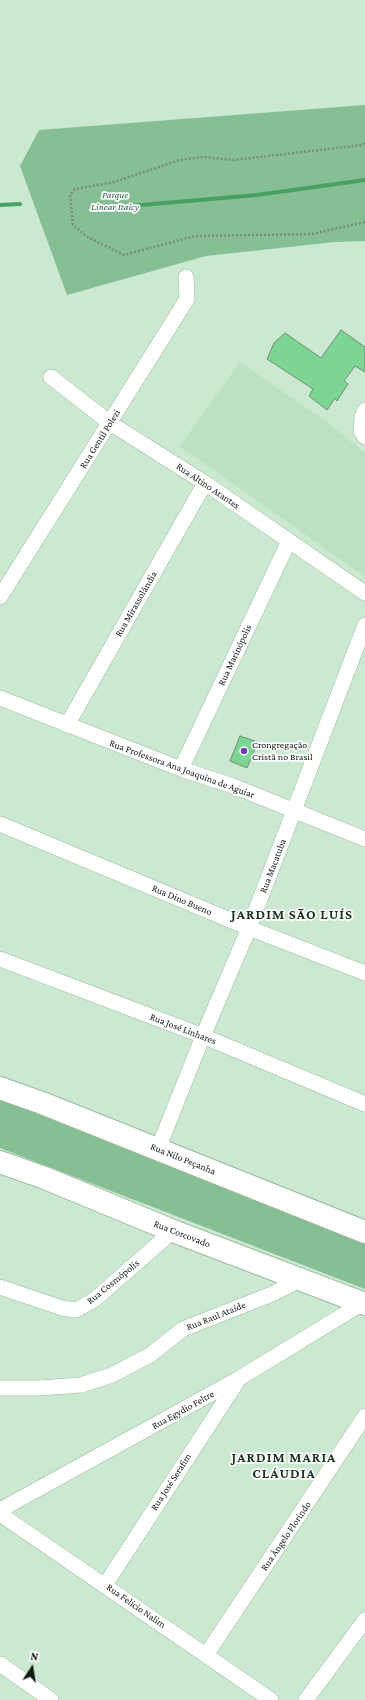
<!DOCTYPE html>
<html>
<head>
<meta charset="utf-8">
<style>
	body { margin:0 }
	#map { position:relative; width:365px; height:1700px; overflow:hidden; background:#cae9d0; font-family:"Crimson Pro",serif }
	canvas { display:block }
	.north { position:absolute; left:12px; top:1648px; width:40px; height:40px; -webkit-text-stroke:3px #fff; paint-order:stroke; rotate:12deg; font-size:11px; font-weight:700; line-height:16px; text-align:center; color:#111c13 }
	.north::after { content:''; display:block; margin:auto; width:14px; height:18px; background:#111c13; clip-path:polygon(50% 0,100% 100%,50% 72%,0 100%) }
</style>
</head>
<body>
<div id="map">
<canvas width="365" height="1700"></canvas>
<div class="north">N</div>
</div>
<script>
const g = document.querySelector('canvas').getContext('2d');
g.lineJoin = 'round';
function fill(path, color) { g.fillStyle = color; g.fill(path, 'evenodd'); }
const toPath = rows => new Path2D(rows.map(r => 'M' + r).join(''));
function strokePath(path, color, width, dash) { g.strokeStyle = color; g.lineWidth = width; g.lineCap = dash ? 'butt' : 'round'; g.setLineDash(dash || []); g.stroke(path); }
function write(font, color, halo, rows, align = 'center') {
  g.font = font + ' "Crimson Pro",serif'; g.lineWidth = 3.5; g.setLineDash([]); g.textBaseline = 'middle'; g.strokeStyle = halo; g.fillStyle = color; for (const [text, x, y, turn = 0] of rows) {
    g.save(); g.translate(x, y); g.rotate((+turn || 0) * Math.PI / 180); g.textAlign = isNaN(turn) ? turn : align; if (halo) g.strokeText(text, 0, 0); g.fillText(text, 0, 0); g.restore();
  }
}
fill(toPath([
	[240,362,331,425,365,453,365,577,180,446]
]), '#bbe0c2');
fill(toPath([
	[365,105,365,241,335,242,206,256,67,295,20,166,39,130],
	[0,1097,365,1244,365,1289,0,1148]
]), '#86bf93');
strokePath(toPath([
	[0,205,20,204],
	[95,209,257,195,365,180]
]), '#48a162', 4);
const building = toPath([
	[341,330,365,347,365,372,355,366,344,381,348,384,337,401,335,398,327,410,309,396,313,389,267,359,274,343,285,333,321,358,341,330],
	[240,736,258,742,247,768,230,761,240,736]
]);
fill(building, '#7dd593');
strokePath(building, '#718d77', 1);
const street = toPath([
	[51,377,110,423,205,483,365,593],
	[365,410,362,418,361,431,365,437],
	[0,597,187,299,186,277],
	[0,698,181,769,233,786,365,839],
	[67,725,205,483],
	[181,769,289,541],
	[0,824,249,928,365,973],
	[0,959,198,1034,365,1104],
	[158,1149,203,1036,249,928,365,625],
	[0,1287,62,1308,76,1310,94,1300,173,1231],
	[0,1388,39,1388,81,1385,112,1375,150,1355,183,1329,272,1294,292,1284,297,1278],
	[0,1510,238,1379,363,1303],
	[0,1514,271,1700],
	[105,1585,237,1382],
	[206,1655,365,1416],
	[0,1664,51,1700],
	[306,1700,365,1620]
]);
const secondary = toPath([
	[0,1088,42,1103,365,1232],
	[0,1162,45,1178,173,1231,365,1304]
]);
strokePath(street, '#9cb9a1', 16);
strokePath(secondary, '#9cb9a1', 24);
strokePath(toPath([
	[365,143,362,145,234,160,203,157,180,160,114,182,75,189,70,195,73,225,89,238,124,255,195,236,312,234,365,222]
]), '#788e7c', 2.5, [2, 2]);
strokePath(street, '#fff', 15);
strokePath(secondary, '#fff', 22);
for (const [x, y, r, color] of [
	[244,751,4,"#733db4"]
]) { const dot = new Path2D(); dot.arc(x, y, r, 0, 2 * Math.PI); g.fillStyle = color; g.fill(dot); strokePath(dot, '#fff', 1.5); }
write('italic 10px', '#27653a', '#fff', [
	["Parque",115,195],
	["Linear Itaicy",115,207]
]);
write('10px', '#111c13', '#fff', [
	["Rua Gentil Polezi",100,439,-58],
	["Rua Altino Arantes",208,486,34],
	["Rua Mirassolândia",136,604,-60],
	["Rua Marinópolis",235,655,-65],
	["Rua Professora Ana Joaquina de Aguiar",182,769,20],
	["Rua Macatuba",273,866,-69],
	["Rua Dino Bueno",182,900,23],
	["Rua José Linhares",183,1029,21],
	["Rua Nilo Peçanha",183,1159,22],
	["Rua Corcovado",182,1234,21],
	["Rua Cosmópolis",113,1282,-39],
	["Rua Raul Ataíde",216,1316,-22],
	["Rua Egydio Feltre",183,1410,-29],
	["Rua José Serafim",171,1482,-57],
	["Rua Ângelo Florindo",286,1536,-56],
	["Rua Felício Nalim",136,1606,35]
]);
write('10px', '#111c13', '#fff', [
	["Crongregação",252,745],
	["Cristã no Brasil",252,757]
], 'left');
g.letterSpacing = '1px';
write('bold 14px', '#1b3522', '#fff', [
	["JARDIM SÃO LUÍS",292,915],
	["JARDIM MARIA",284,1458],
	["CLÁUDIA",284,1474]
]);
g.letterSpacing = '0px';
</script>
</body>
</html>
